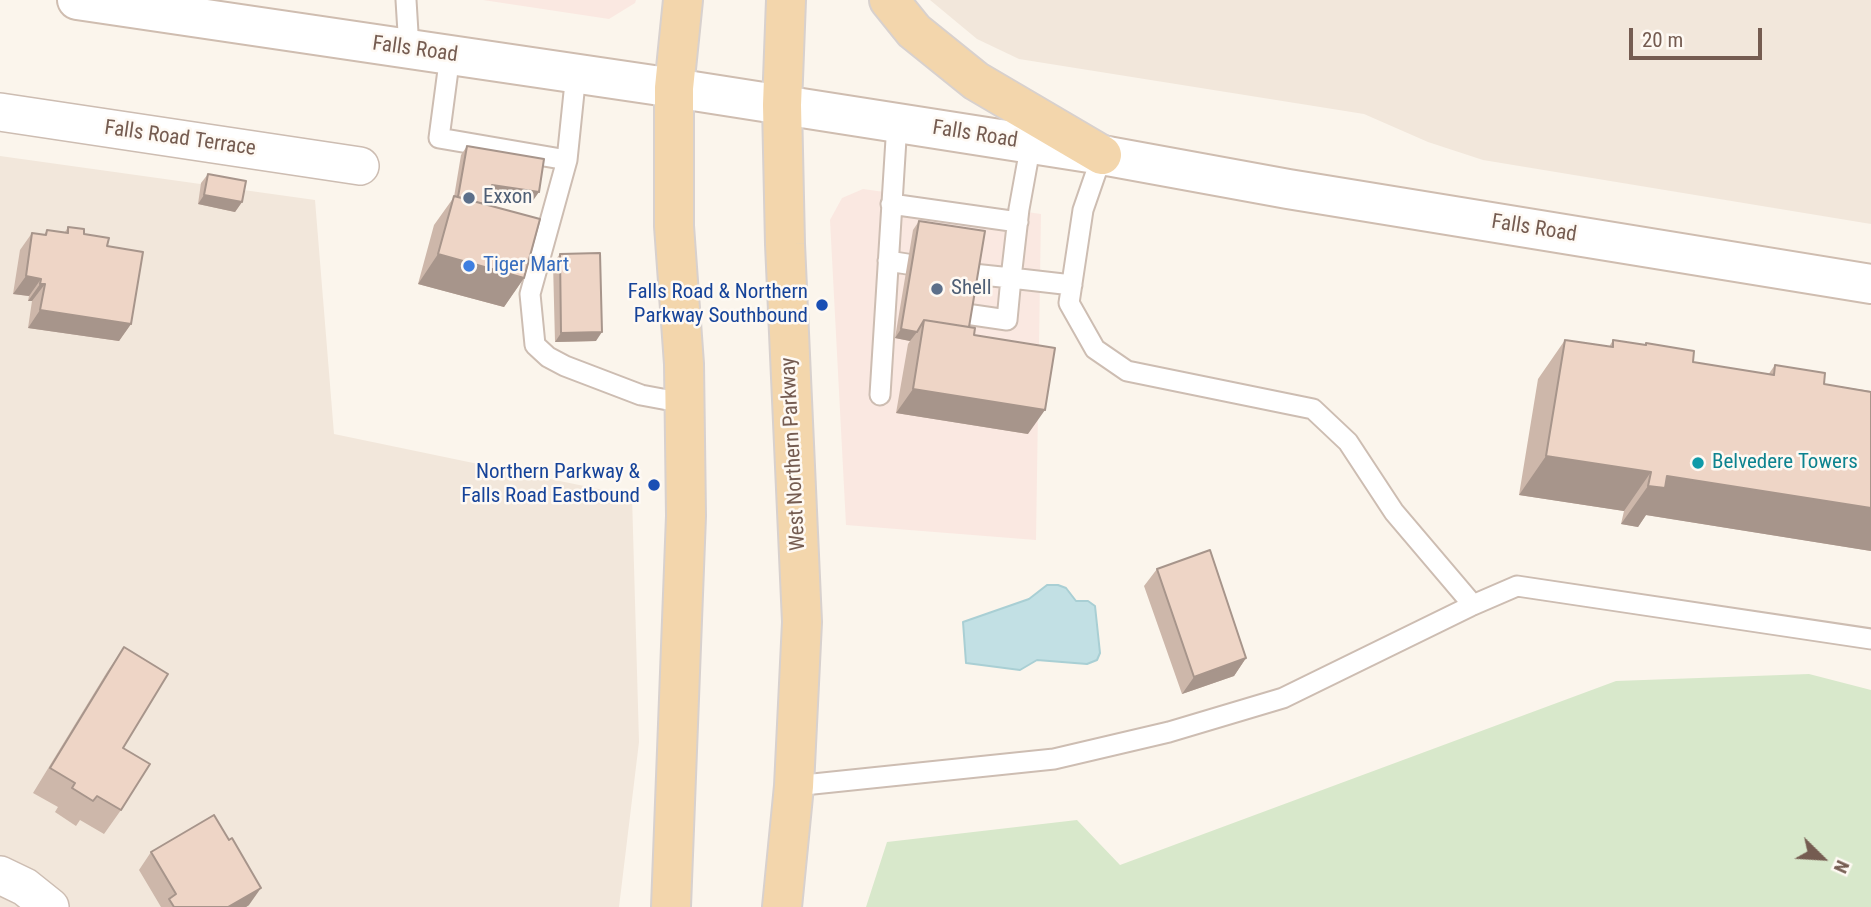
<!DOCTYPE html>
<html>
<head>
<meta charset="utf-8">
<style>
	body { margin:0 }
	#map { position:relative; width:1871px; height:907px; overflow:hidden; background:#fbf5ec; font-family:"Roboto Condensed",sans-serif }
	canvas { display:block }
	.north { position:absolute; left:1787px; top:823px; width:70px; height:70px; -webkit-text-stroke:5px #fef9f3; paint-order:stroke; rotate:114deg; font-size:19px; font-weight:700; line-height:28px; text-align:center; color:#755c51 }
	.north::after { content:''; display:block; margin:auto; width:24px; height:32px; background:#755c51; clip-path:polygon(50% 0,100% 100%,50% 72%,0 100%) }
	.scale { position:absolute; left:1629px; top:28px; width:133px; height:32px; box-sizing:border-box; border:4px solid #755c51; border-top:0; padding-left:9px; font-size:21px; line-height:24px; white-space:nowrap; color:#755c51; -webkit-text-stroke:5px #fef9f3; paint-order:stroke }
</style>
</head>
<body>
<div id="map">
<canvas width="1871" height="907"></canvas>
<div class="north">N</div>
<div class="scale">20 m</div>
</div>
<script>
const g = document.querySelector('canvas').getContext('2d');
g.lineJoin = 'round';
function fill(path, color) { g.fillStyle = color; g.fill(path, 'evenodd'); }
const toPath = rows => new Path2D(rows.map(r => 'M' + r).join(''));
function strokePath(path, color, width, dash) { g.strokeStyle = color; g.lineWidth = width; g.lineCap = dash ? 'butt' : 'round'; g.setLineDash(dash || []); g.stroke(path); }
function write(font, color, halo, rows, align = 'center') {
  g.font = font + ' "Roboto Condensed",sans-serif'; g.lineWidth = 5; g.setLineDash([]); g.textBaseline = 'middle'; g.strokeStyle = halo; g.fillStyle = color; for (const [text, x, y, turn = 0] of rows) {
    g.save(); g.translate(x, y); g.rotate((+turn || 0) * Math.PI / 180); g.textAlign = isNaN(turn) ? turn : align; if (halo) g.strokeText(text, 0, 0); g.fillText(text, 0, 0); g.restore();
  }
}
fill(toPath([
	[930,0,1871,0,1871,224,1483,160,1428,142,1364,114,1019,59,977,39],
	[0,156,315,200,334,434,632,496,639,742,619,907,0,907]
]), '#f2e7db');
fill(toPath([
	[483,0,636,0,635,3,609,19],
	[863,189,1041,214,1036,540,846,525,830,220,842,198]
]), '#fae8e1');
fill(toPath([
	[1809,674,1871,690,1871,907,866,907,887,842,1077,820,1120,865,1616,681]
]), '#d8e8cb');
const water = toPath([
	[1047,585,1058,585,1066,588,1076,601,1088,601,1095,606,1100,653,1097,660,1087,664,1037,660,1020,670,966,663,963,622,1029,599,1047,585]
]);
fill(water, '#c2e0e4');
strokePath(water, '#a9cfd4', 2);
const service = toPath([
	[406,0,409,49],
	[450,55,439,138,567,160,530,294,535,345,548,357,565,366,641,395,684,403],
	[1031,143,1019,209,1011,278,1072,285],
	[1102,155,1083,210,1069,303,1095,349,1127,371,1313,409,1348,442,1394,512,1473,605],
	[567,160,576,73],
	[891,204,1018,222],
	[888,261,907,264],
	[966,314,1007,320,1011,278,973,274],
	[880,395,897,123],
	[794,786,1054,759,1169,732,1283,698,1473,605,1517,586,1871,639]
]);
const minor = toPath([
	[0,112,360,166],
	[0,875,25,887,50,907]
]);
const secondary = toPath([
	[77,0,674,88,1102,155,1288,189,1871,284]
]);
const primary = toPath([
	[889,0,914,31,976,81,1102,155],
	[671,907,686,516,684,364,674,226,674,88,683,0],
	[782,907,794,786,802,622,785,244,782,105,786,0]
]);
strokePath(service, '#cdbdb2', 23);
strokePath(minor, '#cdbdb2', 40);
strokePath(secondary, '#cfbdb0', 42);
strokePath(primary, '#d8d1ce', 42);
strokePath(service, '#fff', 19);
strokePath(minor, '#fff', 37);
strokePath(secondary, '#fff', 38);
strokePath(primary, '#f3d6ac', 38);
fill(toPath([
	[467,146,532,202,490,195,488,205,524,278,504,307,418,284,434,225,454,197,461,155],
	[208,174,242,202,235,212,198,204,201,183],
	[919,221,969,327,974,335,1028,434,896,413,908,344,910,341,895,338,913,230],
	[68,227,107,246,131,324,119,341,28,328,32,301,28,301,29,296,13,294,20,250,32,233,44,235,47,230,65,232],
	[560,254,596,341,555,342,553,263],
	[1565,340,1609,347,1613,340,1645,345,1646,343,1693,362,1768,375,1775,365,1824,384,1871,391,1871,551,1646,515,1638,527,1621,524,1624,511,1519,495,1538,379],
	[1157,569,1246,658,1234,676,1182,694,1144,586],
	[124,647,121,810,104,834,80,820,76,826,55,812,58,807,33,793,107,672],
	[151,852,249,905,246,907,161,907,139,870]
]), '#cdb7aa');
fill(toPath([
	[492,185,539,192,532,202,485,194],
	[204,195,242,202,235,212,198,204],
	[438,254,524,278,504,307,418,284],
	[26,276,41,279,29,296,13,294],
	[40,284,45,284,32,301,28,301],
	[40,310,131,324,119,341,28,328],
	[901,329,917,332,910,341,895,338],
	[602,332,596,341,555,342,561,333],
	[913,389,1045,410,1028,434,896,413],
	[1546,456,1651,472,1624,511,1519,495],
	[1667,476,1871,508,1871,551,1646,515,1638,527,1621,524,1648,486],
	[1246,658,1234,676,1182,694,1194,677],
	[261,888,249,905,246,907,228,907]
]), '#a7958b');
const building = toPath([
	[467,146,544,159,539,192,492,185,488,205,458,197,467,146],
	[208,174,246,181,242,202,204,195,208,174],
	[454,196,540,219,524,278,438,254,454,196],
	[919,221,985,231,969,327,924,320,917,332,901,329,919,221],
	[68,227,84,229,84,234,109,238,107,246,143,252,131,324,40,310,45,284,40,284,41,279,26,276,32,233,46,235,47,230,68,233,68,227],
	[600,253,602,332,561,333,560,254,600,253],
	[924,320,975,328,974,335,1055,348,1045,410,913,389,924,320],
	[1565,340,1613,347,1613,340,1646,345,1646,343,1694,351,1693,362,1774,375,1775,365,1825,373,1824,384,1871,392,1871,508,1667,476,1665,488,1648,486,1651,472,1546,456,1565,340],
	[1210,550,1246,658,1194,677,1157,569,1210,550],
	[124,647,168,674,123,748,150,764,121,810,97,796,93,801,72,788,75,783,50,768,124,647],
	[214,815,229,840,232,838,261,888,228,907,174,907,169,899,176,894,151,852,214,815]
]);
fill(building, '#eed5c6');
strokePath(building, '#a7958b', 2);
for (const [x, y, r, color] of [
	[469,198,7,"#5c6f8a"],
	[469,266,7,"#3f7fe0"],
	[937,289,7,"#5c6f8a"],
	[822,305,7,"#1a4fb4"],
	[1698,463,7,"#0f9aa8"],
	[654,485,7,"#1a4fb4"]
]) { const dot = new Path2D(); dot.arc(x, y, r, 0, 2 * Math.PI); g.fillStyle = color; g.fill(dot); strokePath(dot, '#fef9f3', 2.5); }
write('21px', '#755c51', '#fef9f3', [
	["Falls Road",415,50,8],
	["Falls Road",975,135,9],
	["Falls Road Terrace",180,139,8],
	["Falls Road",1534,229,9],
	["West Northern Parkway",794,454,-93]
]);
write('21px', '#4e5e75', '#fef9f3', [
	["Exxon",483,198],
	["Shell",951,289]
], 'left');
write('21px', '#366cbe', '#fef9f3', [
	["Tiger Mart",483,266]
], 'left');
write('21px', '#164399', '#fef9f3', [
	["Falls Road & Northern",808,293],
	["Parkway Southbound",808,317],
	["Northern Parkway &",640,473],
	["Falls Road Eastbound",640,497]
], 'right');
write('21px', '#0d838f', '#fef9f3', [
	["Belvedere Towers",1712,463]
], 'left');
</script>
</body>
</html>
